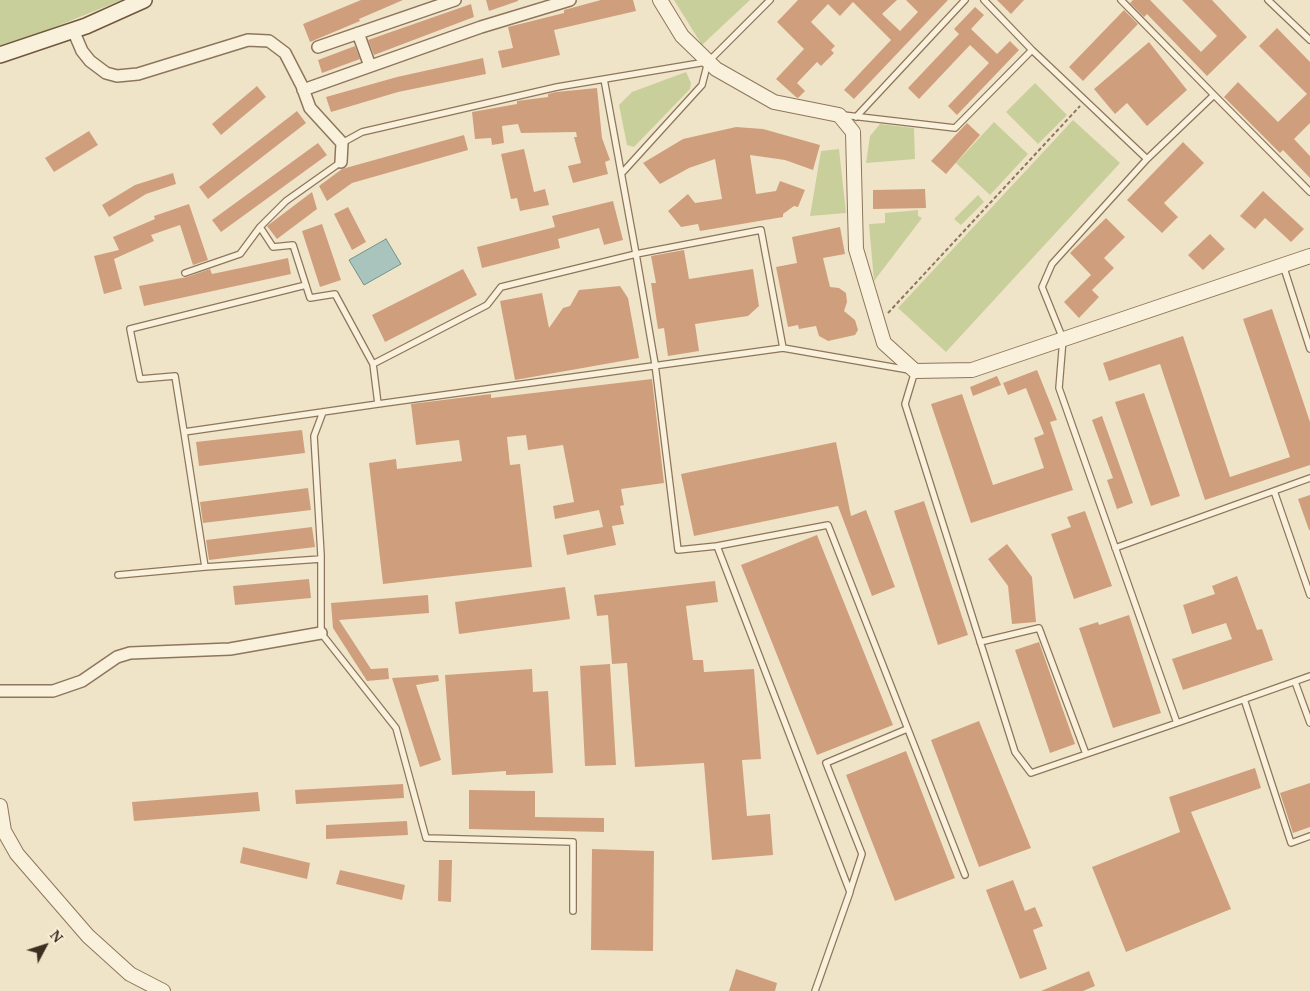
<!DOCTYPE html>
<html>
<head>
<meta charset="utf-8">
<style>
	body { margin:0 }
	#map { position:relative; width:1310px; height:991px; overflow:hidden; background:#f0e4c8; font-family:"Noto Serif",serif }
	canvas { display:block }
	.north { position:absolute; left:20px; top:921px; width:50px; height:50px; -webkit-text-stroke:4px #f7eed8; paint-order:stroke; rotate:50deg; font-size:14px; font-weight:700; line-height:20px; text-align:center; color:#3d2e20 }
	.north::after { content:''; display:block; margin:auto; width:18px; height:22px; background:#3d2e20; clip-path:polygon(50% 0,100% 100%,50% 72%,0 100%) }
</style>
</head>
<body>
<div id="map">
<canvas width="1310" height="991"></canvas>
<div class="north">N</div>
</div>
<script>
const g = document.querySelector('canvas').getContext('2d');
g.lineJoin = 'round';
function fill(path, color) { g.fillStyle = color; g.fill(path, 'evenodd'); }
const toPath = rows => new Path2D(rows.map(r => 'M' + r).join(''));
function strokePath(path, color, width, dash) { g.strokeStyle = color; g.lineWidth = width; g.lineCap = dash ? 'butt' : 'round'; g.setLineDash(dash || []); g.stroke(path); }
fill(toPath([
	[0,0,122,0,20,41,0,46],
	[674,0,750,0,702,45],
	[686,72,691,83,690,89,634,147,627,145,619,105,632,92],
	[1035,83,1067,115,1038,144,1006,112],
	[1073,120,1120,163,946,352,898,308],
	[994,122,1028,154,990,195,956,163],
	[880,124,914,128,915,159,866,163,870,136],
	[839,149,846,213,810,216,821,151],
	[978,195,984,202,961,225,954,219],
	[918,210,918,216,922,218,874,281,869,224,885,223,885,213]
]), '#c9cf9b');
const water = toPath([
	[386,239,401,264,364,285,349,260,386,239]
]);
fill(water, '#a9c4bc');
strokePath(water, '#6f938a', 1);
fill(toPath([
	[361,0,403,0,359,19,360,21,310,42,303,24],
	[486,0,518,0,518,1,489,11],
	[601,0,633,0,636,11,554,30,560,55,502,68,498,51,513,48,508,27,564,13,564,10],
	[798,0,897,0,882,14,900,31,918,12,906,0,948,0,854,99,844,90,891,40,853,2,840,16,828,4,811,22,835,46,831,50,834,53,821,66,817,62,797,83,805,91,798,98,796,97,776,79,804,49,777,22],
	[997,0,1024,0,1011,14],
	[1133,0,1150,0,1201,52,1217,36,1182,0,1212,0,1247,37,1207,76,1147,14,1144,17,1130,3],
	[471,4,474,17,374,55,368,40],
	[975,7,984,15,971,29,997,54,1010,41,1019,50,957,115,948,106,989,63,970,45,919,99,908,88,959,34,954,29],
	[1124,10,1138,24,1083,81,1069,67],
	[1277,28,1310,62,1310,123,1294,139,1310,156,1310,178,1283,150,1280,153,1224,97,1238,82,1278,122,1307,94,1259,46],
	[1149,42,1187,90,1147,126,1127,103,1115,114,1094,89],
	[355,46,360,59,322,73,318,60],
	[483,58,486,74,398,92,331,112,326,97,397,77],
	[257,86,266,97,221,135,212,124],
	[597,88,602,138,610,160,605,162,608,174,573,183,568,166,581,163,574,137,577,137,576,132,521,133,518,124,502,126,504,143,492,145,491,138,475,139,472,112,517,104,517,101,548,97,548,94,556,92],
	[297,111,306,123,208,199,199,187],
	[967,123,980,135,946,174,931,161],
	[736,127,763,129,820,145,813,170,785,160,750,155,756,194,776,191,780,181,805,190,798,207,794,206,783,214,783,217,700,231,698,224,681,227,668,211,688,194,695,203,722,199,715,159,689,168,660,184,643,163,683,139],
	[89,131,98,145,54,172,45,158],
	[464,135,468,150,352,183,327,201,319,186,342,169],
	[1183,142,1204,163,1164,203,1178,217,1162,233,1127,200],
	[318,143,327,155,221,232,212,220],
	[524,149,534,192,545,189,549,205,520,211,517,198,511,199,501,154],
	[173,173,176,184,146,194,109,217,102,205,135,185],
	[925,189,926,208,873,209,873,190],
	[1263,191,1304,229,1291,242,1265,218,1255,229,1240,216],
	[312,192,317,209,277,239,267,226],
	[613,201,623,240,604,245,599,228,558,239,560,248,482,268,477,247,555,227,552,216],
	[189,204,208,260,193,265,180,225,151,235,154,241,114,259,122,289,104,294,94,256,119,250,113,237,155,219,154,216],
	[348,207,366,242,352,250,334,214],
	[1106,218,1125,237,1104,258,1114,268,1092,290,1099,297,1079,318,1064,302,1091,275,1070,253],
	[322,224,341,280,320,287,302,231],
	[840,227,845,254,823,258,830,287,839,288,846,293,847,302,844,311,855,320,858,330,855,335,828,341,819,336,816,326,799,329,798,325,788,327,776,267,797,263,792,237],
	[1210,234,1225,249,1203,270,1188,255],
	[684,250,689,279,753,269,759,306,748,316,695,324,699,351,668,356,664,328,658,329,651,283,656,283,651,256],
	[288,258,291,274,144,306,139,286,187,277,210,269,212,274],
	[463,269,477,295,385,342,372,315],
	[620,286,628,298,639,358,515,380,500,301,542,293,549,328,563,308,570,306,579,290],
	[1272,309,1310,422,1310,465,1205,500,1160,364,1109,381,1103,363,1183,336,1230,477,1290,457,1243,319],
	[1037,370,1057,420,1050,422,1073,490,971,523,931,404,962,394,993,485,1044,468,1034,438,1044,434,1026,388,1008,395,1003,383],
	[997,376,1001,385,973,396,970,387],
	[652,379,664,483,621,489,624,505,620,506,624,524,612,526,616,545,567,555,563,535,603,527,599,510,555,519,553,506,574,502,563,445,528,450,526,435,507,437,510,465,520,464,532,567,383,584,369,463,396,459,397,469,462,461,459,440,416,445,411,404,491,394,491,398],
	[1144,393,1180,496,1151,506,1115,402],
	[1102,416,1133,503,1117,509,1107,480,1113,478,1092,420],
	[302,430,305,453,199,466,196,442],
	[836,442,851,516,866,510,895,587,872,596,838,506,694,536,681,474],
	[308,488,311,510,203,523,200,502],
	[1310,495,1310,530,1309,530,1298,499],
	[924,501,968,635,938,645,894,511],
	[1085,511,1112,586,1074,599,1051,534,1071,527,1067,517],
	[312,527,315,547,209,560,206,540],
	[817,535,893,725,817,755,741,565],
	[1007,544,1032,577,1036,622,1012,624,1008,586,988,559],
	[1237,576,1257,630,1262,629,1273,660,1183,690,1172,659,1232,639,1226,623,1192,634,1183,605,1215,594,1212,586],
	[309,579,311,598,235,605,233,586],
	[715,581,718,602,686,606,693,660,703,660,704,672,754,669,761,759,742,760,747,816,770,814,773,855,712,860,704,763,635,767,627,663,612,664,608,615,597,616,594,595],
	[565,587,570,619,459,634,455,602],
	[428,595,429,613,339,620,371,669,388,668,389,679,367,681,333,628,331,603],
	[1129,615,1161,713,1113,728,1079,628,1098,622,1099,625],
	[1039,642,1075,744,1050,753,1015,650],
	[610,664,616,765,585,766,580,666],
	[532,669,533,692,548,691,553,773,506,775,506,771,452,775,445,675],
	[438,675,439,681,416,685,441,760,420,767,392,678],
	[979,721,1031,848,979,867,931,740],
	[906,751,955,878,895,901,846,775],
	[1255,768,1261,788,1191,812,1231,909,1126,952,1092,867,1180,832,1169,797],
	[1310,783,1310,827,1293,833,1280,793],
	[403,784,404,798,296,804,295,790],
	[469,790,535,791,535,817,604,818,604,832,469,829],
	[258,792,260,811,134,821,132,802],
	[407,821,408,835,326,839,326,825],
	[243,847,310,863,307,879,240,863],
	[592,849,654,851,653,951,591,950],
	[439,860,452,860,451,902,438,901],
	[340,870,405,885,402,900,336,884],
	[1013,880,1025,911,1035,907,1043,926,1033,930,1047,969,1020,979,986,890],
	[736,969,777,983,775,991,729,991],
	[1089,971,1095,986,1083,991,1041,991]
]), '#cf9f7d');
const service = toPath([
	[1121,0,1214,95],
	[1268,0,1310,40],
	[843,115,955,128,1032,50,984,0],
	[856,117,965,0],
	[342,143,362,132,557,87,706,62],
	[1147,159,1214,95,1310,192],
	[341,162,286,201,260,227,273,247,293,245,310,298,335,294,373,364,487,305,501,287,636,254,604,79],
	[622,173,702,85,708,62,770,0],
	[1283,265,1310,349],
	[185,273,240,254,260,227],
	[306,285,130,329,140,379,175,376,184,432,378,404],
	[783,348,761,230,636,254,655,364,678,550,717,546,850,892,815,991],
	[373,364,378,404,783,348,915,371,905,404,1015,752,1031,773,1177,723,1059,388,1063,339,1042,287,1052,264,1147,159,1032,50],
	[323,412,314,436,321,555,321,633,396,728,426,838,573,842,573,911],
	[1274,491,1310,595],
	[717,546,828,525,965,875],
	[1115,548,1310,478],
	[205,567,321,559],
	[118,575,205,567,184,432],
	[980,642,1039,628,1086,754],
	[1295,682,1310,723],
	[1244,699,1291,843,1310,836],
	[1177,723,1310,676],
	[850,891,862,854,826,763,907,729]
]);
const minor = toPath([
	[73,30,82,51,90,61,106,73,117,76,138,74,248,40,269,41,285,53,302,86,310,108,342,143,341,162],
	[358,33,370,66],
	[318,47,455,0],
	[303,90,481,27,570,0],
	[0,691,53,691,82,681,117,657,130,653,230,649,321,633]
]);
const tertiary = toPath([
	[660,0,682,36,716,69,774,102,839,115,853,132,856,249,884,343,915,371,972,370,1310,256],
	[0,806,4,831,17,854,88,936,130,974,163,991]
]);
const secondary = toPath([
	[0,55,86,26,144,0]
]);
strokePath(service, '#8d765c', 8);
strokePath(minor, '#8d765c', 14);
strokePath(tertiary, '#8d765c', 16);
strokePath(secondary, '#6f573f', 18);
strokePath(toPath([
	[888,313,1080,106]
]), '#8d765c', 2, [4, 2.5]);
strokePath(service, '#faf1dc', 5.5);
strokePath(minor, '#faf1dc', 11);
strokePath(tertiary, '#faf1dc', 14);
strokePath(secondary, '#faf1dc', 15);
</script>
</body>
</html>
